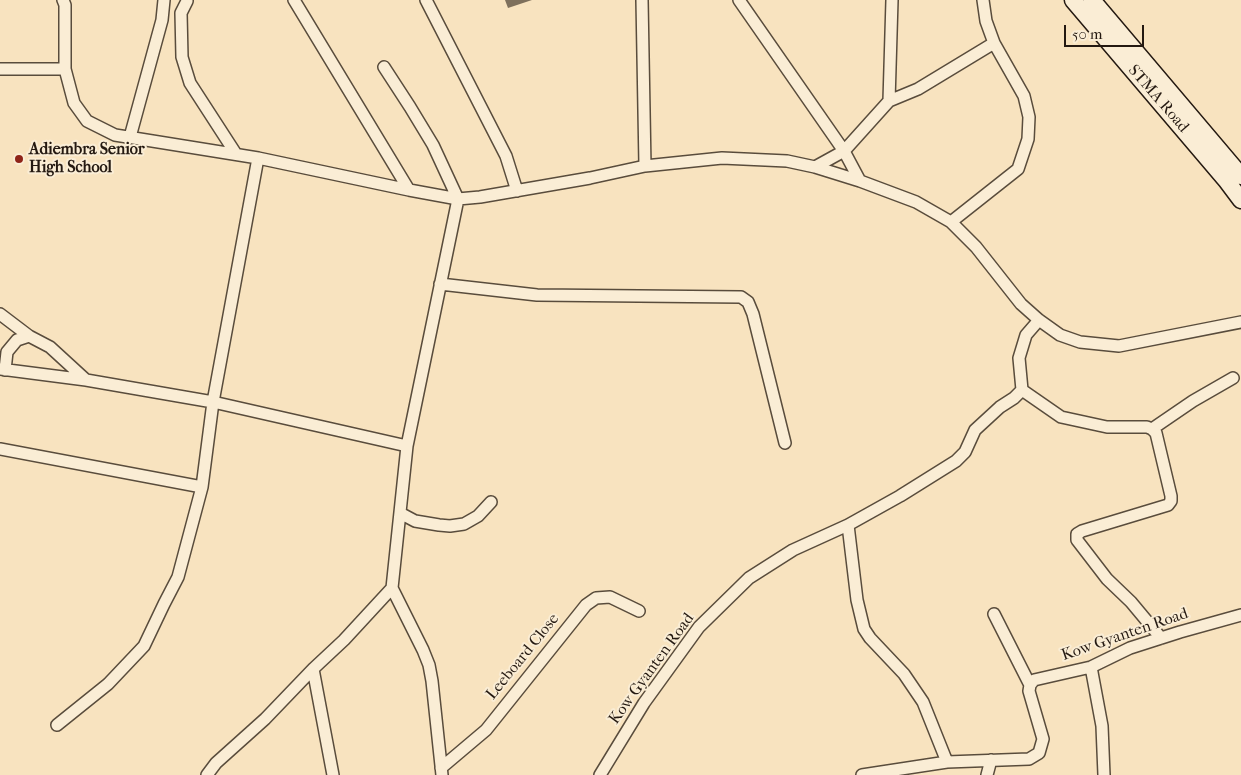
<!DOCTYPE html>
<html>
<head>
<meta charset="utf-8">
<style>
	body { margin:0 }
	#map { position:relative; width:1241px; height:775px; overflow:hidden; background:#f8e3bf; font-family:"IM FELL French Canon",serif }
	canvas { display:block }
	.scale { position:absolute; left:1064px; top:25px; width:80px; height:22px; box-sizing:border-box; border:2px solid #241911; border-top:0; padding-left:6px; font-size:15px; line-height:18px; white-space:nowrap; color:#241911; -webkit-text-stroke:4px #faedd5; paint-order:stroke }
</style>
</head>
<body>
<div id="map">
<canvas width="1241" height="775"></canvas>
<div class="scale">50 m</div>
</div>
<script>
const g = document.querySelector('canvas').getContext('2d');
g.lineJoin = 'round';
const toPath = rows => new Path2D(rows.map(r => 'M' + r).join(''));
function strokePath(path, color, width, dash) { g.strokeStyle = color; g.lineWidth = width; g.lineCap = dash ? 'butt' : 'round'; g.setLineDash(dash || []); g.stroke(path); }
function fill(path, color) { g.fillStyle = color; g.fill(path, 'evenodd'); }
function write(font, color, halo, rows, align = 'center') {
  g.font = font + ' "IM FELL French Canon",serif'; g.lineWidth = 4; g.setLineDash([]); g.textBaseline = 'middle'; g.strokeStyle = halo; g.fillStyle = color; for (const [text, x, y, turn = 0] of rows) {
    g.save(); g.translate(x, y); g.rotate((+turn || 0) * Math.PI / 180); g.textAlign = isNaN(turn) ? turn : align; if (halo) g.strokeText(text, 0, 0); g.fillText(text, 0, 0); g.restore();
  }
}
const street = toPath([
	[63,0,65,5,65,69,74,103,87,121,115,135,258,158,409,190,458,199,480,197,590,178,645,166,722,158,787,161,815,167,860,181,916,202,951,222,976,247,1021,304,1039,320,1060,335,1080,342,1119,346,1241,322],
	[294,0,409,190],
	[426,0,506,156,517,191],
	[642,0,645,166],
	[739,0,844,151,860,181],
	[187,1,181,13,182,57,190,83,236,154],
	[0,69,65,69],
	[889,101,918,89,994,43],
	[130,137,162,20,164,0],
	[815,167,844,151,889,101,892,0],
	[951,222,1018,169,1028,139,1029,117,1024,96,994,43,986,21,983,0],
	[440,284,537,295,741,297,748,302,753,314,785,443],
	[0,314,29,336],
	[0,369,86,380,213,402,407,446,458,199,433,145,410,107,384,67],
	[5,370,7,352,17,340,29,336,50,347,86,380],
	[1022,390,1061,417,1107,427,1147,427,1152,429,1156,433,1171,496,1171,501,1168,505,1082,531,1077,534,1077,540,1107,579,1131,602,1161,638],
	[1152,429,1193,401,1233,378],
	[407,446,392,588,423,650,429,665,432,681,442,775],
	[0,449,202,487],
	[400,513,415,521,439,525,450,526,464,524,478,516,491,502],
	[848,525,900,496,956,461,965,452,975,430,1000,407,1014,398,1022,390,1019,358,1026,335,1039,320],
	[994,614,1030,685],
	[1091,667,1102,726,1104,775],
	[313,669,333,775],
	[57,725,108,684,144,646,164,604,178,577,202,487,213,402,258,158],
	[441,768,486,730,586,605,596,598,610,597,639,611],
	[207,775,216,763,265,719,313,669,344,640,392,588],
	[600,775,644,703,699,627,749,578,793,550,848,525,857,600,864,629,870,638,904,674,923,702,947,762,1029,759,1039,753,1043,739,1029,691,1030,685,1034,680,1091,667,1130,648,1180,632,1241,615],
	[862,775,947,762],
	[987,775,991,760]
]);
const secondary = toPath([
	[1073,0,1226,180,1241,200],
	[1092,0,1241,176]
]);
strokePath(street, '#594c3c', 14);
strokePath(secondary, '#241911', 19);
strokePath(street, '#faedd5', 11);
strokePath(secondary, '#faedd5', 16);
fill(toPath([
	[505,0,532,0,508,8]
]), '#7e705c');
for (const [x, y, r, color] of [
	[19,159,5,"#8f2418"]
]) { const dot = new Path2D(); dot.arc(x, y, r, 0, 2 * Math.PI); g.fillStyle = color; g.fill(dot); strokePath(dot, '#faedd5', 2); }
write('16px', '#241911', '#faedd5', [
	["STMA Road",1158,99,49],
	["Kow Gyanten Road",1125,635,-19],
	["Leeboard Close",523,657,-51],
	["Kow Gyanten Road",652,669,-54]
]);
write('bold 16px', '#241911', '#faedd5', [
	["Adiembra Senior",29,150],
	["High School",29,168]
], 'left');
</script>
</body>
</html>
